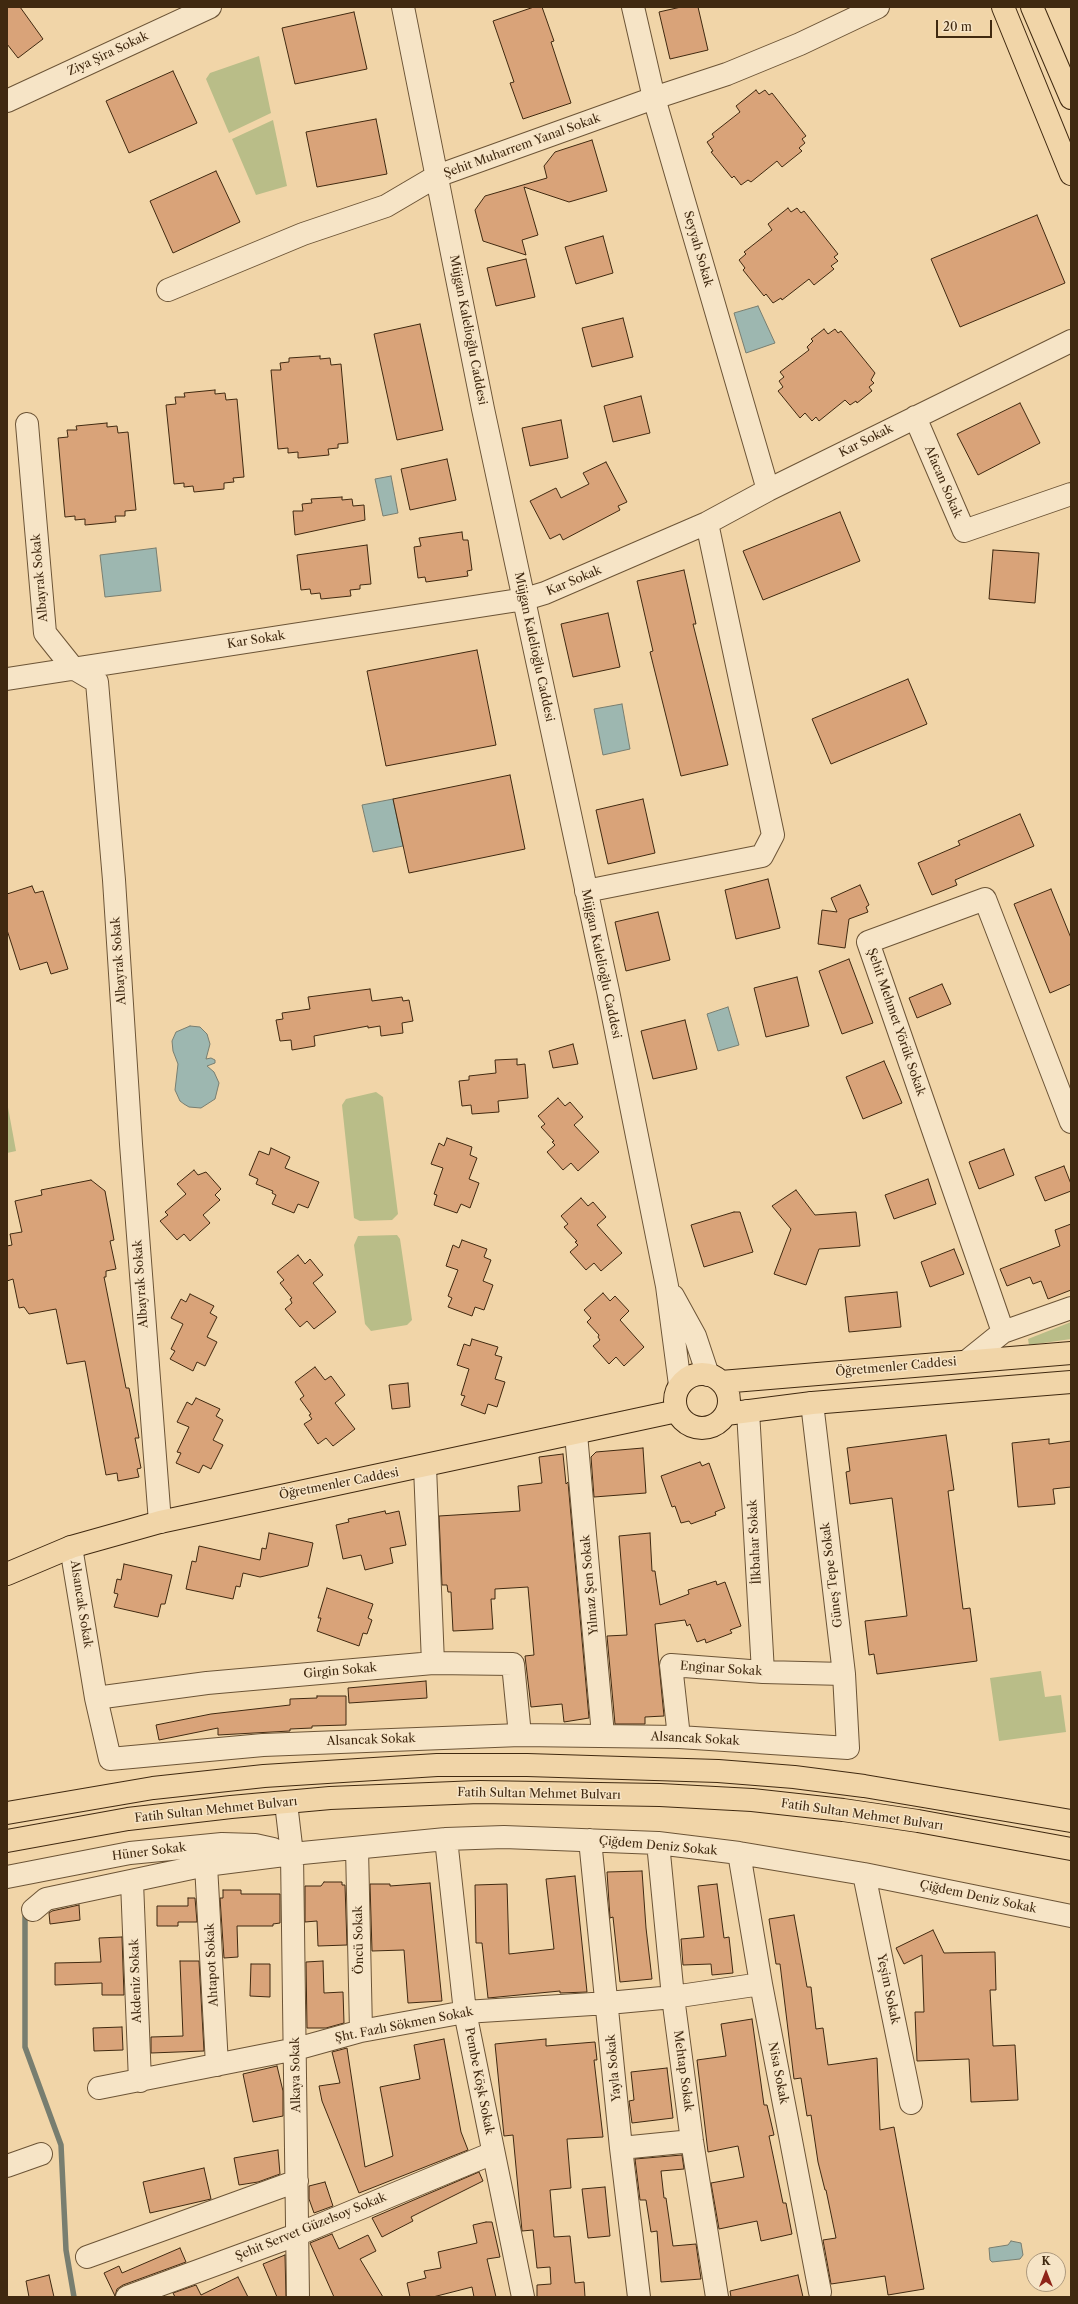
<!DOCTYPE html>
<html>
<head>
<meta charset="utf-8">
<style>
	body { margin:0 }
	#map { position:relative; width:1078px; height:2304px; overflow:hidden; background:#f1d5a8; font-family:"Libre Caslon Text",serif }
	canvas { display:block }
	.frame { position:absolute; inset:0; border:8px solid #402910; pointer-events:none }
	.north { position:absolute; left:1026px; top:2252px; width:40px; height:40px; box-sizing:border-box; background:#f6e4c6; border:1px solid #ad997d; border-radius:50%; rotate:0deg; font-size:11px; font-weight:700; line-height:16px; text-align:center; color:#402910 }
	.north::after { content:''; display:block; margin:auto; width:14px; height:18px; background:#8f2418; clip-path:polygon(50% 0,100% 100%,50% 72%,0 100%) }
	.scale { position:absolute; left:936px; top:20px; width:56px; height:18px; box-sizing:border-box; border:2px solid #402910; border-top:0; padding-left:5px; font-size:12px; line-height:14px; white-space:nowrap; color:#402910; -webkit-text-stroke:3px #f6e4c6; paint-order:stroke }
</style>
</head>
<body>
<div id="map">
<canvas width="1078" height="2304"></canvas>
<div class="frame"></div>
<div class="north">K</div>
<div class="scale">20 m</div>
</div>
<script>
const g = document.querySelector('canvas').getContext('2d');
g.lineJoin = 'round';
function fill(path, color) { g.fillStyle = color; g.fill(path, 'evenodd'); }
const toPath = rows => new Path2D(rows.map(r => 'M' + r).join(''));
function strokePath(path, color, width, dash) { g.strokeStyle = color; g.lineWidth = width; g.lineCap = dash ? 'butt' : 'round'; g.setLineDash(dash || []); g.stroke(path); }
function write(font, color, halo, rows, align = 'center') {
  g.font = font + ' "Libre Caslon Text",serif'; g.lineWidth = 3; g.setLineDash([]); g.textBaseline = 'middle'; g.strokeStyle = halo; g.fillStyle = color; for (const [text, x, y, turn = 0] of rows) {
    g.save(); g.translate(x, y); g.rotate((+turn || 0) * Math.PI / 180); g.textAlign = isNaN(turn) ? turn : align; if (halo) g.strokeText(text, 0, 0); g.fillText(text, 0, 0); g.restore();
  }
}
fill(toPath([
	[259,56,271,113,229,133,206,79,210,73],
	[273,120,287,186,256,195,232,139],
	[376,1092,383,1097,398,1214,392,1220,360,1221,354,1218,342,1105,346,1099],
	[7,1102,16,1151,7,1153],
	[397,1235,400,1239,412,1320,407,1325,371,1331,365,1324,354,1245,358,1236],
	[1071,1322,1071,1339,1029,1345,1028,1339],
	[1041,1671,1045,1697,1061,1695,1066,1732,999,1741,990,1678]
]), '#b9bd88');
const water = toPath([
	[758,306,775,343,746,353,734,313,758,306],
	[391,476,398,513,383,516,375,479,391,476],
	[156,548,161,591,105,597,100,555,156,548],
	[622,704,630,749,603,755,594,709,622,704],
	[393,799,403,846,373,852,362,805,393,799],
	[728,1007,739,1045,718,1051,707,1014,728,1007],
	[190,1026,200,1027,207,1034,210,1044,206,1059,211,1058,215,1060,215,1063,207,1066,214,1072,219,1083,215,1099,201,1108,189,1107,184,1104,180,1101,175,1090,178,1064,173,1051,172,1041,176,1032,190,1026],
	[1011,2241,1021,2243,1023,2255,1020,2259,992,2262,990,2260,989,2248,1008,2245,1011,2241]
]);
fill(water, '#9db7b0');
strokePath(water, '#787e70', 1);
strokePath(toPath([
	[25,1912,25,2047,61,2145,66,2250,74,2297]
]), '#787e70', 5.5);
const building = toPath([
	[7,7,20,7,43,39,18,58,7,44,7,7],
	[534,7,542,7,554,41,551,42,571,103,523,119,510,83,514,82,493,21,534,7],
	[681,7,698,7,708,50,670,59,659,12,681,7],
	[354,12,367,69,295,84,282,28,354,12],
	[173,71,197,123,129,153,106,101,173,71],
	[756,90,759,94,765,90,769,95,772,93,806,136,802,139,805,143,799,148,802,151,782,167,777,161,751,182,748,180,741,185,734,176,732,178,711,152,713,151,707,142,714,137,712,134,740,112,736,106,756,90],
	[376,119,387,174,317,187,306,132,376,119],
	[592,140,607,191,569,202,524,187,538,235,522,240,526,255,483,241,475,210,485,196,547,178,544,166,555,152,592,140],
	[216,171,240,222,173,253,150,201,216,171],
	[788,208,791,212,797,208,801,213,804,211,838,254,834,257,838,261,831,266,834,269,814,285,809,279,782,300,781,298,773,303,766,294,764,296,743,270,745,268,739,260,746,254,744,252,772,230,768,224,788,208],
	[1037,215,1065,283,960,327,931,259,1037,215],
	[603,236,613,273,576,284,565,247,603,236],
	[526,259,535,297,496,306,487,268,526,259],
	[623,318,633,357,592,367,582,328,623,318],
	[420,324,443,430,397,440,374,334,420,324],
	[824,329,828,334,835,329,838,333,841,331,875,373,871,380,874,383,869,387,872,391,857,403,856,401,850,405,845,400,819,421,816,417,812,421,805,413,800,418,778,391,783,387,779,381,784,377,780,372,809,350,807,347,813,341,811,339,824,329],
	[320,356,320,359,330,358,331,365,341,364,348,443,338,444,338,448,328,449,329,455,298,458,298,452,288,453,288,448,278,449,271,370,281,370,280,363,289,362,289,358,320,356],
	[215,390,215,394,225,393,226,400,237,399,244,477,233,478,234,482,224,483,224,489,194,492,193,486,184,487,184,483,174,484,166,405,176,404,175,397,185,397,184,393,215,390],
	[641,396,650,433,613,442,604,406,641,396],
	[1020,403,1040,443,978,475,957,434,1020,403],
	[561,420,568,458,530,466,522,428,561,420],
	[107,423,107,427,117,426,118,433,128,432,136,510,125,511,125,516,115,516,116,522,85,525,85,519,75,520,75,516,65,517,58,438,68,437,67,430,77,430,76,426,107,423],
	[447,459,456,500,410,510,401,469,447,459],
	[606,462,627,502,618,506,620,510,563,540,560,534,550,539,530,501,556,488,561,498,589,484,583,473,606,462],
	[342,497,342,500,352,499,353,506,364,505,365,520,295,535,293,511,303,511,302,504,312,503,311,499,342,497],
	[840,512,860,561,763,600,743,551,840,512],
	[462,532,463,540,468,540,472,570,467,571,468,576,426,582,425,577,418,578,414,547,421,546,419,538,462,532],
	[367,545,371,584,360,585,360,589,350,590,351,596,321,599,320,593,311,594,310,589,301,590,297,555,367,545],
	[993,550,1039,553,1035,603,989,599,993,550],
	[684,570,696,624,693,624,728,765,681,776,650,652,653,651,637,581,684,570],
	[608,613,620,667,573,677,561,624,608,613],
	[477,650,496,745,386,766,367,671,477,650],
	[908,679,927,724,831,764,812,719,908,679],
	[510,775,525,849,409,873,393,799,510,775],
	[643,799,655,853,608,864,596,810,643,799],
	[1020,814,1034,846,955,880,957,885,932,895,918,863,960,845,958,841,1020,814],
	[768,879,780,928,736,939,725,890,768,879],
	[860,885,869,905,866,907,868,912,849,919,845,948,818,944,822,910,837,912,831,898,860,885],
	[32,886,35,893,43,891,68,969,51,974,47,962,20,970,7,930,7,894,32,886],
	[1051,889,1071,938,1071,984,1050,993,1014,904,1051,889],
	[658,912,670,960,626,971,615,922,658,912],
	[849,959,873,1023,842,1034,819,971,849,959],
	[797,977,809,1026,766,1037,754,988,797,977],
	[942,984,951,1004,917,1018,909,998,942,984],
	[370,989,372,1001,402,997,403,1001,409,1000,413,1021,402,1023,403,1033,381,1036,380,1026,368,1028,368,1026,314,1036,315,1046,292,1050,291,1040,280,1041,276,1020,283,1019,282,1013,310,1009,308,997,370,989],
	[685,1020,697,1069,653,1079,641,1031,685,1020],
	[573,1044,578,1064,553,1068,549,1051,573,1044],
	[517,1059,517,1065,525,1064,528,1098,498,1101,499,1112,472,1114,471,1105,462,1106,459,1081,469,1080,469,1076,496,1073,495,1060,517,1059],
	[884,1061,902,1103,863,1119,846,1077,884,1061],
	[558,1098,565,1106,570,1102,583,1117,574,1125,599,1152,578,1171,571,1163,563,1170,547,1152,555,1145,552,1142,554,1141,541,1127,545,1124,538,1116,558,1098],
	[447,1138,472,1147,470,1155,477,1158,469,1179,479,1183,470,1208,461,1204,457,1213,434,1205,437,1195,434,1194,443,1168,431,1164,439,1143,444,1146,447,1138],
	[271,1148,290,1157,285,1168,319,1182,308,1208,298,1204,294,1213,272,1204,276,1195,272,1193,273,1191,256,1184,258,1179,249,1175,259,1151,269,1155,271,1148],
	[1004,1149,1014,1175,979,1189,969,1162,1004,1149],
	[1064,1166,1071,1184,1071,1191,1045,1201,1035,1177,1064,1166],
	[194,1170,198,1175,206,1172,221,1189,215,1195,220,1200,203,1215,210,1223,190,1241,184,1234,177,1240,160,1221,168,1215,165,1212,186,1194,177,1184,194,1170],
	[928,1179,936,1204,894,1219,885,1195,928,1179],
	[91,1180,105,1191,114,1240,110,1241,116,1269,106,1271,106,1277,104,1277,126,1388,129,1388,139,1438,135,1438,141,1468,137,1469,139,1477,118,1481,117,1473,106,1475,85,1361,67,1364,56,1309,29,1314,24,1307,19,1308,13,1279,7,1281,7,1246,12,1245,10,1234,22,1232,15,1201,42,1195,41,1190,91,1180],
	[796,1190,815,1215,856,1212,860,1246,819,1249,806,1285,774,1274,791,1229,772,1206,796,1190],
	[581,1198,588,1206,593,1202,606,1217,597,1225,622,1253,601,1271,594,1263,586,1270,570,1252,578,1245,575,1242,577,1241,564,1227,568,1224,561,1216,581,1198],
	[734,1212,740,1212,753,1252,704,1267,691,1225,734,1212],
	[1071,1224,1071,1290,1048,1299,1041,1281,1033,1284,1030,1277,1007,1286,1000,1269,1060,1246,1055,1230,1071,1224],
	[462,1240,487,1249,484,1257,491,1260,483,1281,493,1285,484,1310,475,1307,472,1316,448,1307,452,1298,448,1296,458,1270,446,1266,453,1245,459,1248,462,1240],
	[954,1249,964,1274,930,1287,921,1262,954,1249],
	[298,1255,305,1264,310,1259,323,1275,313,1283,336,1312,314,1329,307,1321,300,1327,285,1309,292,1303,290,1299,292,1298,280,1283,284,1280,277,1272,298,1255],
	[897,1292,901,1327,849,1332,845,1297,897,1292],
	[603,1293,610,1301,615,1296,629,1311,620,1320,644,1347,624,1366,616,1357,609,1364,593,1346,600,1340,598,1337,599,1335,587,1322,591,1318,584,1310,603,1293],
	[190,1294,214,1306,210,1313,217,1317,207,1337,217,1342,205,1366,197,1362,193,1371,170,1359,175,1351,171,1349,183,1324,171,1318,181,1299,186,1302,190,1294],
	[472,1339,498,1347,495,1355,502,1357,495,1379,505,1382,497,1407,488,1404,485,1414,461,1405,465,1396,461,1395,469,1369,457,1365,464,1344,470,1346,472,1339],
	[315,1367,325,1380,331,1376,345,1395,335,1403,355,1429,333,1446,326,1438,318,1444,304,1424,312,1419,309,1415,311,1414,300,1399,304,1396,295,1382,315,1367],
	[408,1383,410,1407,392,1409,389,1385,408,1383],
	[196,1398,220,1409,216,1416,223,1420,213,1440,223,1445,211,1469,203,1465,199,1473,176,1463,181,1453,177,1452,189,1427,177,1422,187,1402,192,1405,196,1398],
	[946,1435,954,1490,948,1491,963,1609,970,1608,977,1661,877,1674,874,1654,869,1655,865,1621,907,1616,892,1498,850,1504,846,1472,850,1471,847,1448,946,1435],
	[1049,1439,1049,1444,1071,1441,1071,1487,1053,1489,1055,1504,1018,1507,1012,1443,1049,1439],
	[643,1448,646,1493,594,1497,591,1457,596,1452,643,1448],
	[563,1454,566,1484,568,1482,589,1718,564,1722,562,1704,531,1707,525,1656,534,1655,528,1587,495,1589,495,1599,491,1599,493,1629,453,1631,451,1592,448,1592,447,1585,442,1585,439,1516,520,1511,518,1486,542,1483,539,1457,563,1454],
	[700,1462,702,1466,709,1463,725,1508,715,1512,716,1515,691,1524,689,1521,681,1523,675,1506,672,1507,661,1476,700,1462],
	[385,1511,386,1514,399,1511,406,1545,390,1548,393,1563,365,1570,361,1555,343,1559,336,1525,349,1522,348,1519,385,1511],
	[269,1533,313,1543,308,1566,260,1577,243,1573,240,1587,236,1586,233,1599,186,1589,192,1561,196,1562,199,1546,260,1560,262,1548,266,1549,269,1533],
	[650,1533,652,1571,655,1571,660,1605,689,1594,688,1590,716,1581,717,1585,725,1582,741,1626,730,1630,732,1633,706,1643,705,1639,697,1642,690,1624,687,1626,685,1620,655,1624,664,1716,645,1717,645,1724,615,1724,607,1636,627,1635,619,1536,650,1533],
	[124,1564,172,1575,165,1604,161,1604,158,1617,114,1607,118,1594,114,1593,117,1579,121,1580,124,1564],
	[327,1588,373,1604,368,1618,372,1620,367,1634,363,1633,359,1646,317,1631,321,1618,318,1618,327,1588],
	[426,1681,427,1698,349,1703,348,1688,426,1681],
	[317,1696,346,1696,346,1725,312,1726,312,1728,290,1729,290,1731,218,1735,218,1728,159,1740,156,1725,211,1714,290,1705,290,1699,317,1698,317,1696],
	[642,1871,646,1928,652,1979,620,1982,613,1917,610,1918,607,1872,642,1871],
	[575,1876,587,1992,560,1993,560,1991,488,1998,482,1943,476,1943,475,1885,507,1884,509,1954,554,1949,546,1879,575,1876],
	[324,1882,342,1882,342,1885,345,1885,347,1945,318,1946,317,1921,305,1922,305,1886,321,1886,324,1882],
	[430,1883,442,2001,408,2003,404,1950,372,1951,370,1884,390,1884,390,1886,430,1883],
	[717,1884,724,1938,729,1937,733,1973,712,1975,711,1964,683,1965,681,1939,704,1937,698,1886,717,1884],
	[223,1890,241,1890,241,1894,280,1894,280,1923,273,1924,273,1926,237,1926,238,1957,224,1958,220,1898,223,1898,223,1890],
	[188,1898,195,1898,197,1922,178,1922,178,1926,157,1926,157,1906,188,1906,188,1898],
	[79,1905,80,1920,50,1924,49,1913,52,1911,79,1905],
	[794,1915,807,1987,811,1987,816,2029,823,2028,828,2065,877,2058,880,2130,894,2127,924,2289,888,2295,885,2276,831,2284,823,2240,836,2238,826,2190,825,2190,818,2162,811,2115,807,2116,801,2078,794,2079,780,1964,776,1964,769,1919,794,1915],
	[933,1930,944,1953,995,1952,996,1990,990,1990,993,2046,1015,2045,1018,2100,971,2102,969,2059,917,2061,915,2012,924,2012,922,1955,904,1964,896,1948,933,1930],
	[122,1937,124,1995,102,1995,102,1983,55,1985,55,1963,101,1962,99,1938,122,1937],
	[180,1961,199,1961,204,2051,151,2053,151,2037,183,2036,180,1961],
	[323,1961,324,1993,343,1992,344,2023,326,2028,307,2028,306,1962,323,1961],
	[251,1964,270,1964,270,1997,250,1996,251,1964],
	[752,2019,764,2105,767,2105,774,2135,769,2136,783,2203,786,2203,792,2234,761,2241,757,2221,719,2229,711,2183,744,2177,738,2146,708,2152,697,2060,726,2056,721,2024,752,2019],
	[122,2027,123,2050,94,2051,93,2028,122,2027],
	[444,2039,461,2132,468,2150,359,2193,322,2101,319,2086,340,2083,332,2052,347,2048,365,2167,393,2156,380,2087,420,2079,414,2045,444,2039],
	[546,2039,546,2046,595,2042,597,2060,594,2060,603,2137,567,2139,571,2188,550,2190,554,2237,570,2236,575,2283,584,2282,585,2297,537,2297,537,2285,551,2284,550,2267,537,2268,533,2230,522,2231,513,2135,504,2136,495,2044,546,2039],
	[277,2066,283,2091,283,2116,253,2122,243,2074,277,2066],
	[667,2068,673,2118,632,2123,629,2101,634,2100,631,2072,667,2068],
	[278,2150,280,2174,258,2182,239,2185,234,2158,278,2150],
	[682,2155,684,2169,661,2171,664,2198,666,2198,673,2246,696,2244,701,2279,661,2282,657,2231,651,2232,646,2200,640,2200,635,2159,682,2155],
	[204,2168,211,2199,150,2213,143,2182,204,2168],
	[479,2172,483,2181,411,2217,413,2221,382,2237,372,2218,479,2172],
	[325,2182,333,2206,314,2213,309,2199,309,2186,325,2182],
	[605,2187,610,2236,588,2238,582,2189,605,2187],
	[486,2222,492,2222,500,2257,487,2259,496,2297,474,2297,472,2287,433,2297,410,2297,407,2283,426,2278,424,2271,441,2268,438,2252,477,2243,473,2225,486,2222],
	[332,2234,339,2249,368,2235,376,2251,360,2259,383,2297,334,2297,310,2243,332,2234],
	[180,2248,186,2262,123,2285,117,2289,115,2296,104,2273,119,2266,122,2273,180,2248],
	[285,2255,286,2297,277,2297,263,2264,285,2255],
	[49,2275,54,2297,29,2297,26,2281,49,2275],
	[798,2275,803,2297,731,2297,730,2291,798,2275],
	[238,2277,248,2297,175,2297,173,2293,196,2285,201,2295,238,2277]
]);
fill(building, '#d9a379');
strokePath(building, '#402910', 1);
const minor = toPath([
	[403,7,483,409,608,991,667,1286,680,1385],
	[633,7,654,98,768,490],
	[7,101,210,7],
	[168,290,303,234,386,206,437,176,654,98,727,74,800,44,878,7],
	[915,417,964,531,1071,494],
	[27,424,45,633,73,668,97,682,114,880,131,1144,160,1522],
	[7,679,525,599,545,593,707,523,768,490,1071,341],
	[586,891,762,856,773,835,707,523],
	[673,1296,695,1336,708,1375],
	[1003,1332,868,942,985,899,1071,1122],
	[967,1361,1003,1332,1071,1308],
	[748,1411,763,1672],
	[576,1434,603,1735],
	[425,1467,433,1663],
	[71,1547,96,1698,110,1759,263,1745,520,1735,679,1737,848,1748,844,1674,812,1403],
	[96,1698,207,1683,433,1663,513,1664,520,1735],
	[679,1737,671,1665,763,1672,844,1674],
	[286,1803,292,1854,298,2297],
	[446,1839,465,2012,523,2297],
	[590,1840,621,2148,639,2297],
	[658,1843,673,1997,692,2141,717,2297],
	[357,1848,361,2031],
	[739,1853,761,1984,820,2292],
	[206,1865,217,2065],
	[864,1874,911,2103],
	[7,1877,130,1853,222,1844,255,1845,273,1849],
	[132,1882,140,2081],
	[33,1910,46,1899,206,1865,292,1854,446,1839,504,1837,658,1843,739,1853,864,1874,1071,1916],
	[99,2088,296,2049,361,2031,465,2012,608,2003,673,1997,761,1984],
	[621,2148,692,2141],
	[7,2166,41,2154],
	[87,2257,297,2181],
	[127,2297,296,2235,493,2153]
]);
const major = toPath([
	[1003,7,1071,174],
	[1032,7,1071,98],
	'675 1401a27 27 0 1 1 54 0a27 27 0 1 1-54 0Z',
	[721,1382,1071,1353],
	[726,1414,812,1403,1071,1382],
	[7,1574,71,1547,160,1522,677,1411],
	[7,1813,153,1788,264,1776,437,1765,527,1765,718,1771,794,1777,864,1786,1071,1821],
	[7,1841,128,1819,231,1807,330,1798,479,1792,660,1795,752,1800,843,1810,918,1821,1071,1849]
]);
strokePath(minor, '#6c5436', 24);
strokePath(major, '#402910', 24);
strokePath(minor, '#f6e4c6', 22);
strokePath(major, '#f1d5a8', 22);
write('12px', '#402910', '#f6e4c6', [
	["Ziya Şira Sokak",108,54,-25],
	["Şehit Muharrem Yanal Sokak",522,146,-20],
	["Seyyah Sokak",698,249,74],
	["Müjgan Kalelioğlu Caddesi",468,330,79],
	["Kar Sokak",866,441,-27],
	["Afacan Sokak",943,482,67],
	["Albayrak Sokak",40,578,-95],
	["Kar Sokak",574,581,-23],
	["Kar Sokak",256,640,-9],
	["Müjgan Kalelioğlu Caddesi",534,647,78],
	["Albayrak Sokak",119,961,-94],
	["Müjgan Kalelioğlu Caddesi",601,964,78],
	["Şehit Mehmet Yörük Sokak",896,1022,71],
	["Albayrak Sokak",141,1284,-94],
	["Öğretmenler Caddesi",896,1367,-5],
	["Öğretmenler Caddesi",339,1484,-11],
	["İlkbahar Sokak",755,1542,-93],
	["Güneş Tepe Sokak",832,1575,-97],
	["Yılmaz Şen Sokak",590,1585,-95],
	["Alsancak Sokak",81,1604,81],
	["Enginar Sokak",721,1669,4],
	["Girgin Sokak",340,1671,-5],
	["Alsancak Sokak",695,1739,3],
	["Alsancak Sokak",371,1740,-2],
	["Fatih Sultan Mehmet Bulvarı",539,1794,1],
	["Fatih Sultan Mehmet Bulvarı",216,1810,-6],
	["Fatih Sultan Mehmet Bulvarı",862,1815,8],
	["Çiğdem Deniz Sokak",658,1846,5],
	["Hüner Sokak",149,1852,-7],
	["Çiğdem Deniz Sokak",978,1897,12],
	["Öncü Sokak",359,1940,-91],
	["Ahtapot Sokak",212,1965,-93],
	["Akdeniz Sokak",136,1981,-92],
	["Yeşim Sokak",888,1989,78],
	["Şht. Fazlı Sökmen Sokak",404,2025,-11],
	["Yayla Sokak",614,2068,-95],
	["Mehtap Sokak",683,2071,82],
	["Nisa Sokak",778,2073,79],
	["Alkaya Sokak",296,2075,-91],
	["Pembe Köşk Sokak",479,2081,79],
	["Şehit Servet Güzelsoy Sokak",311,2227,-22]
]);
</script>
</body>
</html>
